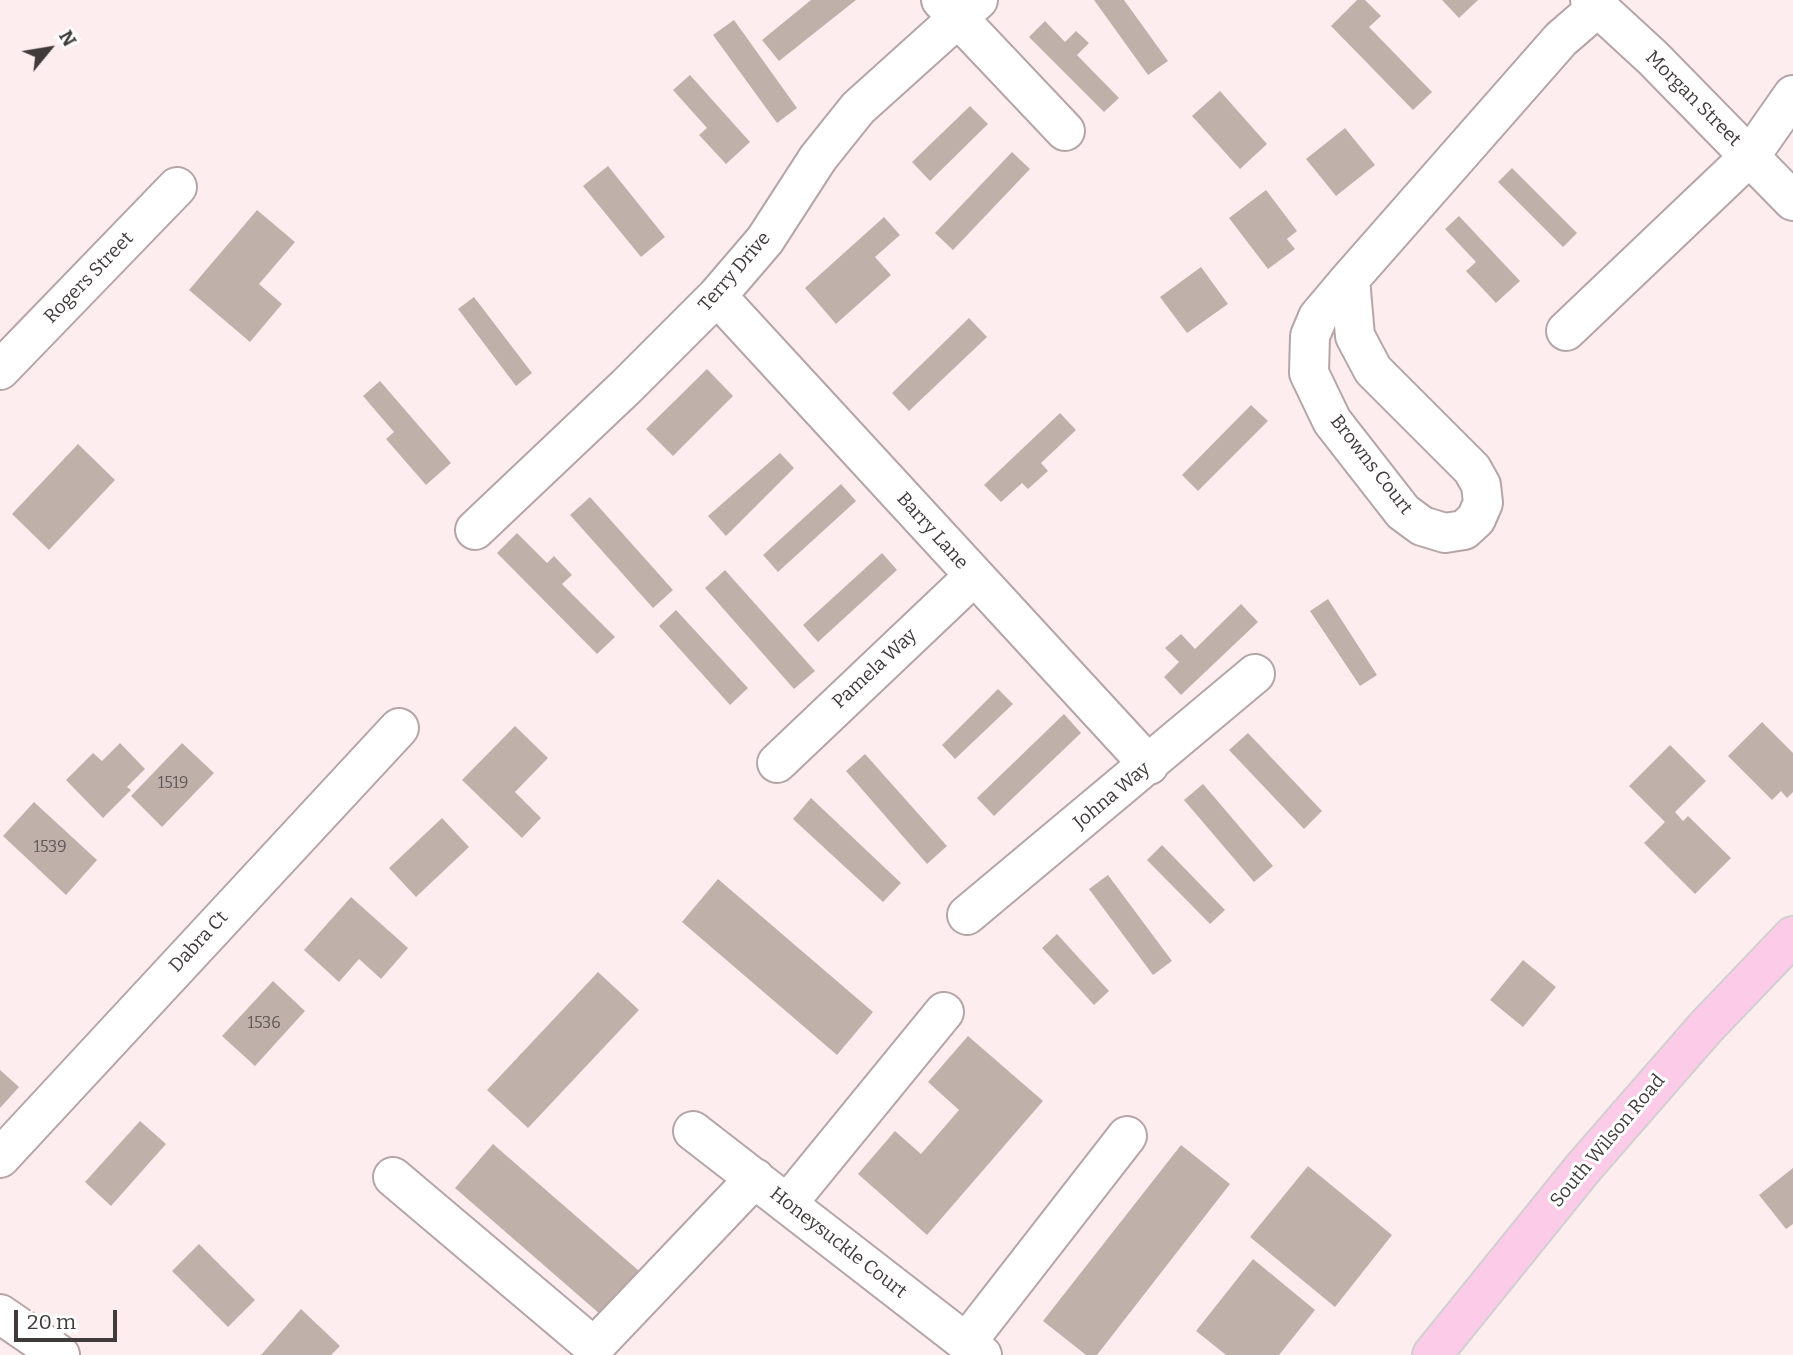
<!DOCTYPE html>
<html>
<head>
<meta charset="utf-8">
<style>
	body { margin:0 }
	#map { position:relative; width:1793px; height:1355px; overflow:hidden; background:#feedee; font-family:Bitter,serif }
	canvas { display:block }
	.north { position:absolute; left:14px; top:14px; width:70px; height:70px; -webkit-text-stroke:5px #fff; paint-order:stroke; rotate:60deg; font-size:19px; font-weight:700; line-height:28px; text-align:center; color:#403a3a }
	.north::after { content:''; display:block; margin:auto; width:24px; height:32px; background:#403a3a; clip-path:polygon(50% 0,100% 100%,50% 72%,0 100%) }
	.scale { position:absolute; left:14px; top:1310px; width:103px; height:32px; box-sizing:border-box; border:4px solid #403a3a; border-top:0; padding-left:9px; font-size:21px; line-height:24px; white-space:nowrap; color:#403a3a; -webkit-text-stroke:5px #fff; paint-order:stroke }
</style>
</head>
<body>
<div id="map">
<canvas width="1793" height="1355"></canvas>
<div class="north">N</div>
<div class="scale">20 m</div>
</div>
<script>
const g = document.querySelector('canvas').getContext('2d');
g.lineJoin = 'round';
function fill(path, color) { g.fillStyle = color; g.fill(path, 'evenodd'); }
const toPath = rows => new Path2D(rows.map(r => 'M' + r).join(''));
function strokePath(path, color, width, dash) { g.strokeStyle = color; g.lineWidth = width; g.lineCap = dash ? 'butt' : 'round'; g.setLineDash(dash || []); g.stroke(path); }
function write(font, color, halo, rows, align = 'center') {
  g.font = font + ' Bitter,serif'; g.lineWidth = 6; g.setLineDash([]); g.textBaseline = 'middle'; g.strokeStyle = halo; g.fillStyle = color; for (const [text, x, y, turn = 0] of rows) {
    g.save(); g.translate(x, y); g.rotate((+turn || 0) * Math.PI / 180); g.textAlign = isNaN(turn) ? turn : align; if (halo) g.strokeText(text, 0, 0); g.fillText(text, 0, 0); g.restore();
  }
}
fill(toPath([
	[811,0,856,0,779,61,762,40],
	[1094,0,1124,0,1168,61,1148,75],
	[1357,0,1365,0,1381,16,1369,27,1432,92,1413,110,1331,26],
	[1442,0,1478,0,1459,18],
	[734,20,797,108,777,123,713,35],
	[1045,21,1065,42,1076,31,1089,43,1077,55,1119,98,1104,112,1029,37],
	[690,75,750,142,726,164,699,135,707,128,673,90],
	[1220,91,1267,144,1240,169,1192,116],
	[970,106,988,124,930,181,912,162],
	[1345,128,1375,165,1336,196,1306,159],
	[1012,152,1030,169,953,250,935,233],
	[608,166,665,237,641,257,583,186],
	[1512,168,1577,233,1563,247,1498,182],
	[1266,190,1297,231,1287,239,1295,249,1268,269,1229,218],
	[257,210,295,242,259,284,282,304,250,342,189,290],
	[1459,216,1520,281,1496,303,1466,271,1476,262,1445,229],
	[884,217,900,235,875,257,891,275,836,324,805,288],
	[1201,267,1228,304,1187,333,1160,297],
	[474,297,532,373,516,386,458,309],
	[969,318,987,337,909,411,892,393],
	[707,369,733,396,673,456,646,429],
	[380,381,451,463,426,485,386,439,394,432,363,396],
	[1251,405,1268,421,1198,491,1182,475],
	[1060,413,1076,430,1041,463,1048,471,1028,489,1022,483,1001,502,984,485],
	[78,444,115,480,49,550,12,514],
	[780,453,794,468,726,536,708,516],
	[841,484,856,501,778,572,763,555],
	[590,497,673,590,653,608,570,515],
	[517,533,547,563,554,556,572,575,562,584,615,637,597,654,497,553],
	[882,553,897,570,818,642,803,625],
	[725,570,815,671,794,689,705,588],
	[1328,599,1377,675,1360,686,1310,611],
	[1241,604,1258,622,1181,695,1164,677,1179,662,1165,648,1181,634,1195,649],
	[676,610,748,688,730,705,659,626],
	[998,689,1013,704,955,759,942,745],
	[1064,714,1081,733,994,816,977,798],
	[1762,722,1793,753,1793,792,1787,798,1781,791,1772,800,1728,756],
	[515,726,548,758,515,792,541,818,522,838,462,780],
	[1248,733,1322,811,1304,829,1229,750],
	[120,743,145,769,127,787,131,790,103,818,66,780,93,753,102,761],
	[182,743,214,773,162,827,131,796],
	[1670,745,1706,781,1675,812,1683,821,1688,816,1731,858,1695,894,1644,843,1665,822,1629,786],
	[865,754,947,846,927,864,846,771],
	[1203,784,1273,866,1254,882,1184,800],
	[811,798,901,883,883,902,793,819],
	[34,802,97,860,66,895,3,836],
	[442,818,469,847,416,897,389,868],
	[1162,845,1225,910,1210,924,1147,860],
	[1108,875,1172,961,1153,975,1089,889],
	[718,879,873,1012,837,1055,682,922],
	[351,897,408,948,381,979,359,959,339,982,304,950],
	[1057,934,1109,991,1094,1005,1042,948],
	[1523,960,1556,987,1523,1027,1490,1000],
	[598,972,639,1010,528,1128,487,1090],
	[273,981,305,1011,255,1066,222,1036],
	[968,1036,1043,1101,927,1235,858,1174,895,1131,921,1154,959,1110,928,1082],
	[0,1070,19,1087,0,1108],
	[140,1121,166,1144,111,1206,85,1182],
	[493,1144,646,1277,608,1321,455,1188],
	[1181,1145,1230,1184,1097,1355,1086,1355,1043,1321],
	[1308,1166,1392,1235,1335,1307,1250,1237],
	[1793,1168,1793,1224,1786,1229,1759,1195],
	[199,1244,255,1300,228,1327,172,1271],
	[1253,1259,1315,1310,1279,1355,1226,1355,1196,1331],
	[301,1309,340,1346,331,1355,261,1355]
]), '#bfb1aa');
const minor = toPath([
	[941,0,1065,131],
	[1590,0,1653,58,1793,201],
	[1350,279,1355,336,1373,370,1472,469,1481,485,1483,503,1476,519,1464,530,1445,533,1422,526,1403,512,1332,421,1309,373,1310,336,1318,317,1350,279],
	[1350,279,1561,39,1598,7],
	[717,296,1149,765],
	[1566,331,1751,155,1793,95],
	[0,370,177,187],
	[475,530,627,386,717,296,765,240,818,158,858,108,978,0],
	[777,763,974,576],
	[967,915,1255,674],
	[693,1131,982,1355],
	[0,1158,399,728],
	[393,1177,594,1347,755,1178],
	[787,1204,944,1012],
	[0,1314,60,1355],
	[966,1343,1127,1136]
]);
const major = toPath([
	[1432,1355,1584,1167,1706,1027,1793,936]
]);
strokePath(minor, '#b5a5a6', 42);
strokePath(major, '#d1d0d0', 42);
strokePath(minor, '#fff', 38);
strokePath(major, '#fbcbe7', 38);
write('16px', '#605856', null, [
	["1519",173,784],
	["1539",50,848],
	["1536",264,1024]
]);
write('19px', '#403a3a', '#fff', [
	["Morgan Street",1693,99,45],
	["Terry Drive",735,272,-49],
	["Rogers Street",89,278,-46],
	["Browns Court",1371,465,52],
	["Barry Lane",932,531,48],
	["Pamela Way",875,669,-43],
	["Johna Way",1112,796,-40],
	["Dabra Ct",199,942,-47],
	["South Wilson Road",1608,1141,-50],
	["Honeysuckle Court",838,1243,38]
]);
</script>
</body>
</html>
